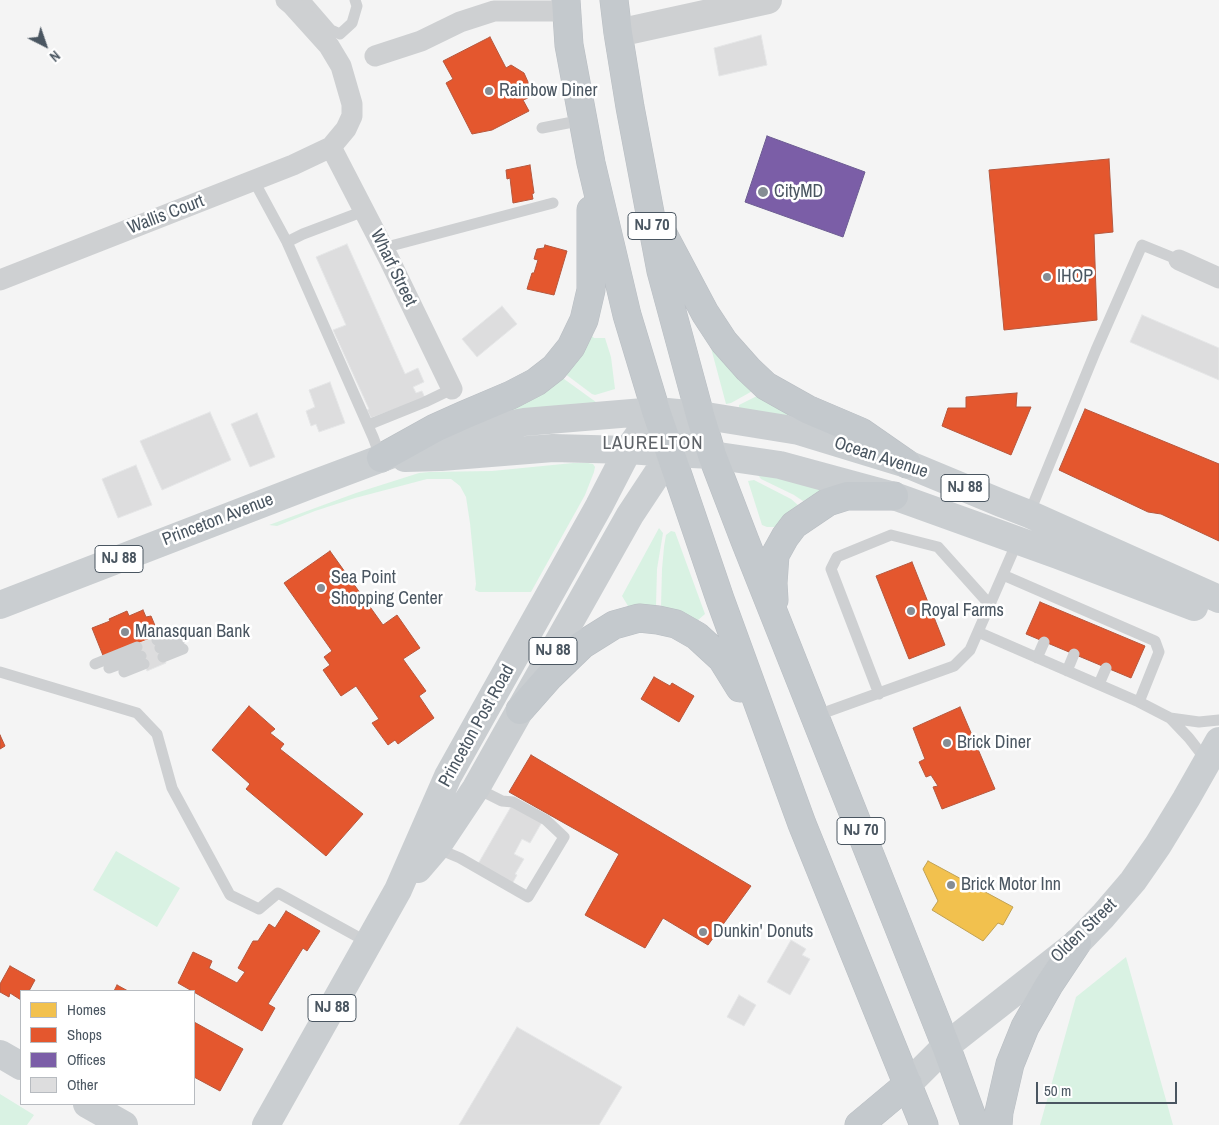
<!DOCTYPE html>
<html>
<head>
<meta charset="utf-8">
<style>
	body { margin:0 }
	#map { position:relative; width:1219px; height:1125px; overflow:hidden; background:#f4f4f4; font-family:"Archivo Narrow",sans-serif }
	canvas { display:block }
	.legend { position:absolute; left:20px; top:990px; width:175px; height:115px; box-sizing:border-box; background:#fff; border:1px solid #b7bbc0; margin:0; padding:6px 9px; list-style:none; font-size:15px; color:#4a5661 }
	.legend li { display:flex; align-items:center; gap:10px; height:25px }
	.legend b { width:25px; border:1px solid #b7bbc0 }
	.north { position:absolute; left:20px; top:20px; width:50px; height:50px; -webkit-text-stroke:4px #fff; paint-order:stroke; rotate:139deg; font-size:14px; font-weight:700; line-height:20px; text-align:center; color:#4a5661 }
	.north::after { content:''; display:block; margin:auto; width:18px; height:22px; background:#4a5661; clip-path:polygon(50% 0,100% 100%,50% 72%,0 100%) }
	.scale { position:absolute; left:1036px; top:1082px; width:141px; height:22px; box-sizing:border-box; border:2px solid #4a5661; border-top:0; padding-left:6px; font-size:15px; line-height:18px; white-space:nowrap; color:#4a5661; -webkit-text-stroke:4px #fff; paint-order:stroke }
</style>
</head>
<body>
<div id="map">
<canvas width="1219" height="1125"></canvas>
<ul class="legend">
<li><b style="height:14px;background:#f2c14e"></b>Homes</li>
<li><b style="height:14px;background:#e4572e"></b>Shops</li>
<li><b style="height:14px;background:#7b5ea7"></b>Offices</li>
<li><b style="height:14px;background:#ddddde"></b>Other</li>
</ul>
<div class="north">N</div>
<div class="scale">50 m</div>
</div>
<script>
const g = document.querySelector('canvas').getContext('2d');
g.lineJoin = 'round';
function fill(path, color) { g.fillStyle = color; g.fill(path, 'evenodd'); }
const toPath = rows => new Path2D(rows.map(r => 'M' + r).join(''));
function strokePath(path, color, width, dash) { g.strokeStyle = color; g.lineWidth = width; g.lineCap = dash ? 'butt' : 'round'; g.setLineDash(dash || []); g.stroke(path); }
function write(font, color, halo, rows, align = 'center') {
  g.font = font + ' "Archivo Narrow",sans-serif'; g.lineWidth = 5; g.setLineDash([]); g.textBaseline = 'middle'; g.strokeStyle = halo; g.fillStyle = color; for (const [text, x, y, turn = 0] of rows) {
    g.save(); g.translate(x, y); g.rotate((+turn || 0) * Math.PI / 180); g.textAlign = isNaN(turn) ? turn : align; if (halo) g.strokeText(text, 0, 0); g.fillText(text, 0, 0); g.restore();
  }
}
fill(toPath([
	[592,336,594,338,605,338,611,357,615,389,595,395,592,394,564,373,586,347],
	[717,345,756,389,731,403,726,404,711,348],
	[560,376,600,405,509,413,507,408],
	[761,394,793,414,791,421,739,414,739,405],
	[573,463,588,463,593,464,595,467,594,472,585,495,531,592,479,592,475,590,476,584,470,523,466,497,460,486,451,479,427,479,393,488,355,498,315,511,277,526,269,525,356,493,419,473,429,472,492,471],
	[758,475,825,482,824,492,803,501,794,495,761,479],
	[754,480,791,499,798,505,787,514,776,527,767,527,762,525,748,481],
	[659,528,663,533,657,569,656,606,628,606,622,596],
	[671,531,675,532,705,614,697,621,661,607,662,569,664,547,666,535],
	[116,851,180,888,157,927,93,890],
	[1126,957,1173,1125,1040,1125,1076,997],
	[0,1094,34,1115,27,1125,0,1125]
]), '#d9f2e3');
const homes = toPath([
	[928,861,1013,907,1003,925,998,923,983,941,932,910,938,901,923,869,928,861]
]);
fill(homes, '#f2c14e');
strokePath(homes, '#c0a154', 1);
const shops = toPath([
	[490,37,506,68,511,65,524,73,528,82,528,98,523,100,529,111,492,130,472,134,446,83,453,79,443,61,490,37],
	[1109,159,1113,232,1094,234,1097,320,1004,330,989,170,1109,159],
	[530,165,534,193,532,194,533,199,513,203,510,178,507,179,506,170,530,165],
	[545,245,567,251,554,295,527,289,532,273,534,273,538,260,534,259,537,249,544,248,545,245],
	[1017,393,1016,407,1031,407,1011,455,942,426,948,408,966,408,966,397,1017,393],
	[1085,409,1219,464,1219,541,1161,514,1148,512,1059,470,1085,409],
	[330,551,383,625,397,615,420,648,403,659,426,691,419,696,434,718,398,744,395,740,388,745,372,723,379,719,356,686,341,696,323,670,330,665,324,657,332,651,284,583,330,551],
	[912,562,945,645,909,659,876,576,912,562],
	[1040,602,1145,646,1131,678,1026,634,1040,602],
	[143,610,146,617,151,616,159,635,104,658,92,628,110,621,109,619,127,611,129,616,143,610],
	[654,677,670,686,672,683,694,696,679,722,641,699,654,677],
	[249,706,275,729,270,733,284,744,280,749,363,814,326,856,246,789,250,784,212,750,249,706],
	[960,707,995,789,942,809,933,787,938,786,931,775,926,777,919,762,925,759,913,728,960,707],
	[0,735,5,746,0,749,0,735],
	[531,755,751,886,708,945,663,918,645,948,585,915,619,854,509,792,531,755],
	[286,911,320,931,307,951,303,948,268,1004,275,1008,262,1031,178,983,193,952,212,961,209,968,237,983,245,972,238,968,253,941,258,941,269,924,275,928,286,911],
	[10,966,35,980,29,991,21,991,21,1000,10,993,9,997,0,992,0,984,10,966],
	[117,985,128,991,114,991,117,985],
	[194,1022,243,1049,220,1091,194,1077,194,1022]
]);
fill(shops, '#e4572e');
strokePath(shops, '#b6573d', 1);
const offices = toPath([
	[767,136,865,172,843,237,745,202,767,136]
]);
fill(offices, '#7b5ea7');
strokePath(offices, '#6c5c92', 1);
const building = toPath([
	[761,35,767,65,719,76,714,48,761,35],
	[347,244,405,374,418,368,424,382,413,387,416,393,422,391,425,398,371,418,367,410,369,409,333,330,346,325,316,257,347,244],
	[502,306,517,324,477,357,462,339,502,306],
	[1142,315,1219,348,1219,380,1130,342,1142,315],
	[330,382,345,423,319,432,316,424,311,426,306,411,315,407,309,390,330,382],
	[210,412,231,460,162,490,140,441,210,412],
	[257,413,275,457,250,467,231,424,257,413],
	[136,465,152,505,118,518,102,479,136,465],
	[155,637,166,663,147,671,137,644,155,637],
	[512,805,542,822,530,843,522,839,514,854,524,859,515,874,517,875,512,884,478,864,512,805],
	[791,940,806,949,802,955,810,959,790,995,767,982,791,940],
	[739,995,756,1005,744,1026,727,1017,739,995],
	[517,1027,622,1087,599,1125,459,1125,517,1027]
]);
fill(building, '#ddddde');
strokePath(building, '#e5e6e7', 1);
const trunk = toPath([
	[566,0,569,45,591,163,627,315,656,411,720,599,802,824,924,1125],
	[614,0,618,33,630,107,661,271,700,415,712,455,745,541,946,1046,975,1125],
	[662,232,705,313,724,342,748,369,766,386,807,409,861,432,907,464],
	[381,458,435,428,464,415,511,395,536,382,554,368,571,347,584,320,591,290,591,210],
	[774,600,773,583,775,555,785,537,794,525,828,502,847,496,894,496],
	[520,710,550,676,582,645,614,625,639,618,658,620,676,624,697,636,722,659,740,688],
	[859,1125,908,1084],
	[998,1125,999,1112,1010,1064,1025,1027,1049,985,1077,943]
]);
strokePath(trunk, '#b9bec3', 29);
strokePath(toPath([
	[305,0,331,30,340,34,352,23,357,6,355,0],
	[542,128,583,120],
	[254,181,287,242,303,234,364,211],
	[287,242,373,437,381,458],
	[383,248,553,203],
	[368,425,425,402,452,389],
	[1029,514,1096,350,1142,245,1179,260],
	[1003,575,1155,641,1159,652,1139,702,1170,718,1199,722,1219,720],
	[978,632,1139,702],
	[157,640,177,631],
	[160,648,180,640],
	[163,657,183,649],
	[1037,658,1044,642],
	[95,664,137,647],
	[109,668,141,656],
	[1067,671,1074,654],
	[0,672,137,713,157,734,172,788,230,895,259,909,278,893,369,943],
	[124,672,144,664],
	[1099,684,1106,668],
	[879,694,831,569,837,557,891,535,938,547,990,605],
	[815,716,954,666,970,650,1018,540],
	[1170,718,1189,738,1206,760],
	[436,848,460,858,528,897,564,837,546,820,513,802,502,801,476,788]
]), '#ced0d2', 11);
strokePath(toPath([
	[375,56,421,41,460,22,494,11,567,11],
	[331,147,390,261,452,389],
	[1179,260,1219,278],
	[0,280,293,165,331,147,346,129,352,116,352,104,341,66,329,46,292,5,286,0]
]), '#ced0d2', 21);
strokePath(toPath([
	[618,33,768,0]
]), '#ced0d2', 28);
strokePath(toPath([
	[405,458,441,457,553,448,628,450,671,453,712,455,780,465,894,496,1058,555,1194,607],
	[0,605,313,484,433,439,477,430,524,422,656,411,700,415,799,431,907,464,1001,503,1029,514,1219,599],
	[418,869,436,848,476,788,630,515,671,453,700,415],
	[0,1054,21,1066],
	[908,1084,946,1046,1077,943,1103,916,1133,881,1158,845,1186,799,1219,741],
	[87,1104,124,1125],
	[266,1125,398,890,448,776,599,506,628,450,638,436]
]), '#caced1', 28);
strokePath(trunk, '#c4c9cd', 28);
for (const [x, y, r, color] of [
	[489,91,5,"#868d94"],
	[763,192,6,"#868d94"],
	[1047,277,5,"#868d94"],
	[321,588,5,"#868d94"],
	[911,611,5,"#868d94"],
	[125,632,5,"#868d94"],
	[947,743,5,"#868d94"],
	[951,885,5,"#868d94"],
	[703,932,5,"#868d94"]
]) { const dot = new Path2D(); dot.arc(x, y, r, 0, 2 * Math.PI); g.fillStyle = color; g.fill(dot); strokePath(dot, '#fff', 2); }
for (const [x, y, w] of [
	[652,226,48],
	[965,488,48],
	[119,559,48],
	[553,651,48],
	[861,831,48],
	[332,1008,48]
]) { const box = new Path2D(); box.roundRect(x - w / 2, y - 13.5, w, 27, 4); g.fillStyle = '#fff'; g.fill(box); strokePath(box, '#4a5661', 1); }
write('bold 16px', '#4a5661', null, [
	["NJ 70",652,226],
	["NJ 88",965,488],
	["NJ 88",119,559],
	["NJ 88",553,651],
	["NJ 70",861,831],
	["NJ 88",332,1008]
]);
write('18px', '#4a5661', '#fff', [
	["Rainbow Diner",499,91],
	["CityMD",774,192],
	["IHOP",1057,277],
	["Sea Point",331,578],
	["Shopping Center",331,599],
	["Royal Farms",921,611],
	["Manasquan Bank",135,632],
	["Brick Diner",957,743],
	["Brick Motor Inn",961,885],
	["Dunkin' Donuts",713,932]
], 'left');
write('18px', '#4a5661', '#fff', [
	["Wallis Court",166,215,-21],
	["Wharf Street",393,268,64],
	["Ocean Avenue",881,458,18],
	["Princeton Avenue",218,520,-21],
	["Princeton Post Road",477,726,-61],
	["Olden Street",1084,931,-44]
]);
g.letterSpacing = '1px';
write('19px', '#5f6368', '#fff', [
	["LAURELTON",653,444]
]);
g.letterSpacing = '0px';
</script>
</body>
</html>
